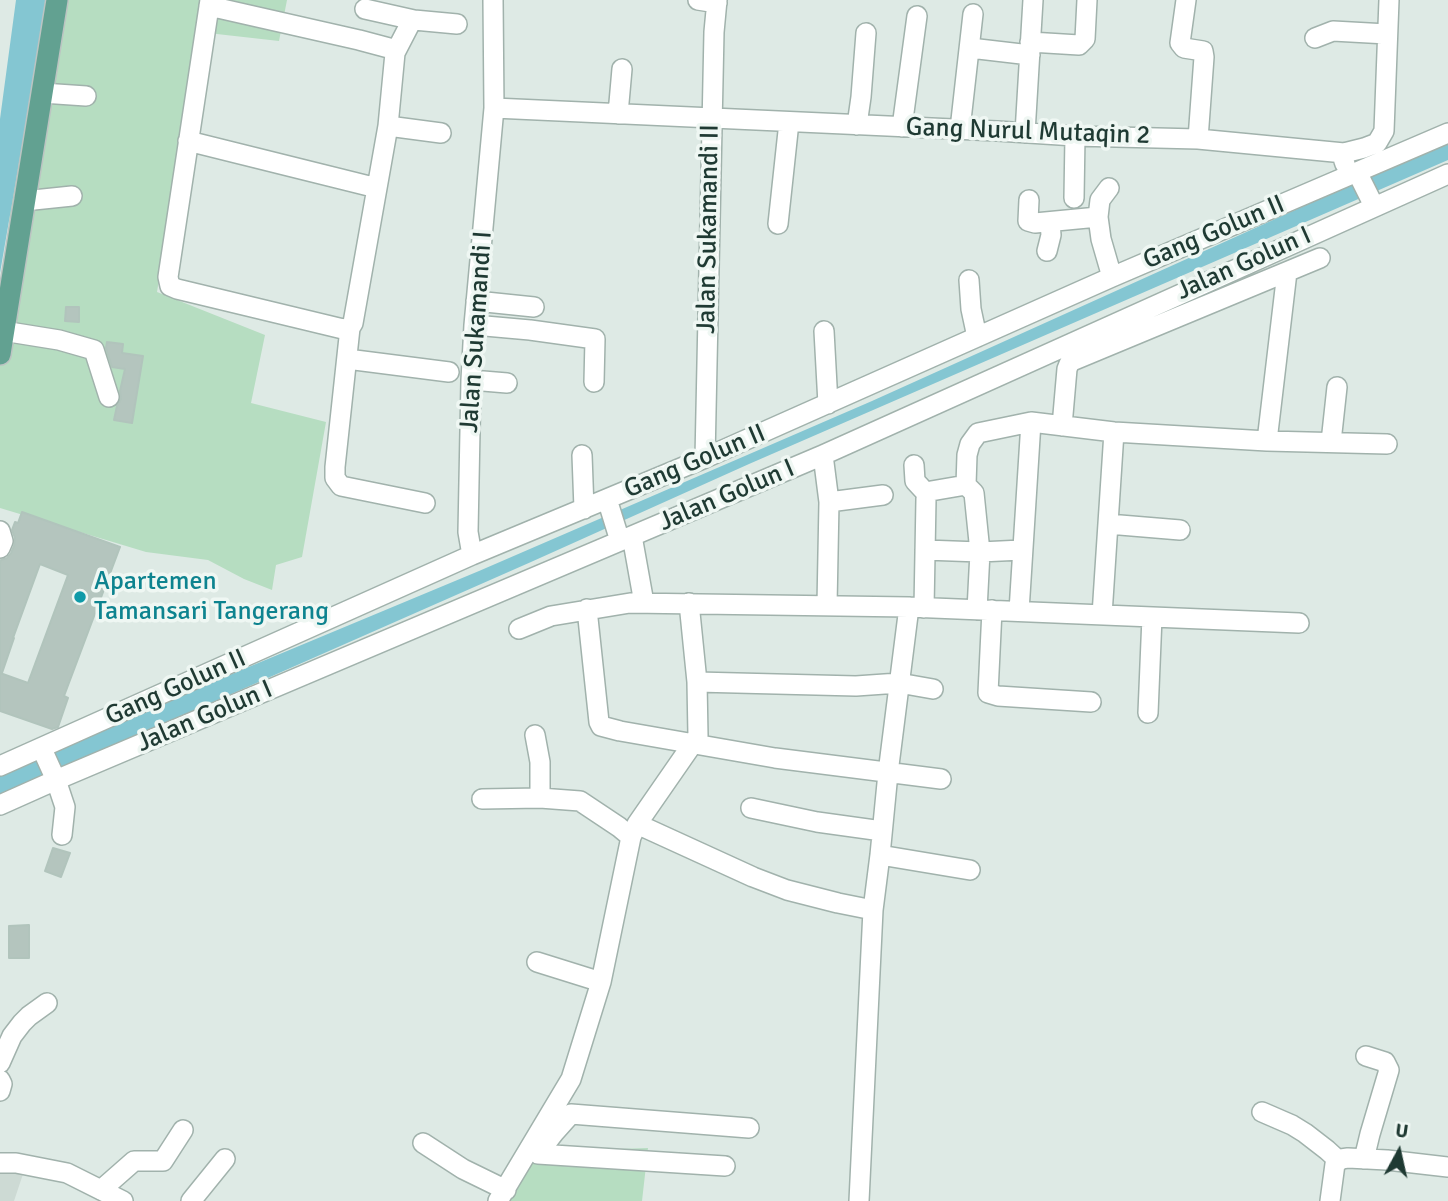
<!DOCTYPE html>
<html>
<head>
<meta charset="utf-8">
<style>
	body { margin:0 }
	#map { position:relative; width:1448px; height:1201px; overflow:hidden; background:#deeae5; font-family:Signika,sans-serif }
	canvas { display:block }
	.north { position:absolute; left:1364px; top:1117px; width:70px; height:70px; -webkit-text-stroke:5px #eff7f3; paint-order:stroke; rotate:8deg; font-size:19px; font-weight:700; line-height:28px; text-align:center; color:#1f3a33 }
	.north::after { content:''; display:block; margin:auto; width:24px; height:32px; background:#1f3a33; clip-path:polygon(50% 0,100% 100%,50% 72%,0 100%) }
</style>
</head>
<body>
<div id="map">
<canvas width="1448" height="1201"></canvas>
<div class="north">U</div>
</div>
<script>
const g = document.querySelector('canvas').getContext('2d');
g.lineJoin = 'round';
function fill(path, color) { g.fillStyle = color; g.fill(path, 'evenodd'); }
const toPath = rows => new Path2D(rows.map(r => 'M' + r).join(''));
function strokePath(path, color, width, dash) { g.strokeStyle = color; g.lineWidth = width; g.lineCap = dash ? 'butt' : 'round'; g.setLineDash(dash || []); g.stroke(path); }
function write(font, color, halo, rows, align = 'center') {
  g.font = font + ' Signika,sans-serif'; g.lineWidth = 7; g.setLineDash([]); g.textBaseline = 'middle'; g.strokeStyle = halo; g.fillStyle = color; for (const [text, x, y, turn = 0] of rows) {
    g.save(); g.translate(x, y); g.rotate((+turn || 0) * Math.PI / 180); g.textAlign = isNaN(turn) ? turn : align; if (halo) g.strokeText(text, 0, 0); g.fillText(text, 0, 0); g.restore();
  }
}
fill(toPath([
	[0,1165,24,1171,14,1201,0,1201]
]), '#cddad4');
fill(toPath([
	[45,0,287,0,279,41,199,32,157,292,265,335,251,403,326,422,302,557,276,565,272,590,244,579,208,560,146,552,0,508,0,317,11,201],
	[648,1148,642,1201,496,1201,528,1152]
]), '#b6ddc1');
fill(toPath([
	[16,0,47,0,0,273,0,119],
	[1448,141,1448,160,749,464,531,562,0,796,0,775,215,681,479,571,872,401]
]), '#84c6d2');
const building = toPath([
	[66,307,79,307,79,322,65,321,66,307],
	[107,342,123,344,122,353,143,356,132,423,114,420,117,406,121,399,120,391,125,369,112,367,106,348,107,342],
	[22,512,120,547,64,696,68,698,58,727,52,729,0,711,0,673,28,683,68,575,40,564,13,638,14,638,2,673,0,673,0,563,1,560,7,558,11,553,14,546,15,538,12,530,15,522,18,523,22,512],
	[53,848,70,853,61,877,45,871,53,848],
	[29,925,29,958,9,958,9,926,29,925]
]);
fill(building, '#b4c5be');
strokePath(building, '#b1c4bc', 2);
const minor = toPath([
	[210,0,168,277,170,286,177,289,343,329,350,328],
	[698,0,717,3],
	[1186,0,1180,43,1184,48,1203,51,1204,57,1198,139],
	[209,6,359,40,389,48,395,53],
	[365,9,414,20,457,24],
	[414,20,410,24,395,53,388,126,353,323,350,328,335,467,335,478,341,486,425,503],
	[1315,38,1333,31,1387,34],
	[1030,42,1079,45,1085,39,1087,0],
	[970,48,1030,55],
	[42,93,86,96],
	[494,108,997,131,1075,136,1198,139,1344,153],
	[618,114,622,69],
	[857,125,861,97,866,33],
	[388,126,441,133],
	[902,127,917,16],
	[960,129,973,14],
	[1025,133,1033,0],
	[188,141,377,188],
	[1345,164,1343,158,1344,153,1364,148,1377,143,1384,131,1389,0],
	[1357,172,1374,206],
	[1109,188,1100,200,1098,217,1101,239,1112,277],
	[1074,198,1075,136],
	[1029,200,1028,221,1035,223,1098,217],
	[24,201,72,196],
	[778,224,789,122],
	[1047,251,1051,235,1050,223],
	[969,280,971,309,977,337],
	[476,301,534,307],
	[474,325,530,330,595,339,594,382],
	[3,331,59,340,94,350,109,397],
	[824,331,828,404],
	[347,359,449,372],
	[471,380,507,383],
	[1062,426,1067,369,1069,364,1072,361,1320,258],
	[1267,441,1287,272],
	[1331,442,1337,387],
	[582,455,584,509],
	[823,455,829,502,827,605],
	[705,458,714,32,717,0],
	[914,465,915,481,927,494],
	[607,499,620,541],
	[829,502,883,495],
	[1108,524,1180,530],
	[0,531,3,541,0,548],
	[632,536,644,603],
	[925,550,980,552,1022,550],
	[472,555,468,532,471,380,474,325,494,108,493,0],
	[924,608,926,499,927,494,931,491,966,485],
	[587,609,599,722,601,726,620,731,775,758,941,779],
	[977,610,980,552,974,493,966,485,967,455,970,444,978,433,1031,422,1114,432,1267,441,1387,444],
	[992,610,988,693,998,696,1091,702],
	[1019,611,1031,422],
	[1102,615,1114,432],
	[519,629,551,616,630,603,909,607,1299,623],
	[697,682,856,686,899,683,933,689],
	[1148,713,1152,617],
	[535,735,540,762,540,798],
	[42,749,56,780,65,807,62,835],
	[0,766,472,555,705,458,1112,277,1448,133],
	[482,799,540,798,580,801,619,827,631,837],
	[0,805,56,780,823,455,1448,174],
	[751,808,817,822,882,831],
	[637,824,753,877,787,890,838,903,873,910],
	[880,855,970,870],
	[537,962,601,982],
	[0,1063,12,1036,22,1023,29,1016,47,1003],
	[0,1080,2,1084,0,1091],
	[1262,1112,1292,1125,1305,1133,1327,1150,1339,1161],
	[423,1143,463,1169,506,1190],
	[540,1151,554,1133,571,1114,749,1128],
	[538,1154,725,1166],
	[1364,1159,1370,1134,1389,1070,1385,1062,1366,1056],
	[0,1163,16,1163,67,1173,123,1201],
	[101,1190,134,1161,163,1161,183,1130],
	[191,1201,225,1159],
	[498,1201,571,1079,601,982,631,837,637,824,698,736,697,682,689,603],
	[859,1201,873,910,880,855,888,773,909,607],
	[1330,1201,1335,1164,1341,1159,1348,1158,1387,1160,1448,1167]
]);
const major = toPath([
	[0,354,57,0]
]);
strokePath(minor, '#a1b2ac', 22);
strokePath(major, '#bcc4c2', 24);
strokePath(minor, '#fff', 19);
strokePath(major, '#62a191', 21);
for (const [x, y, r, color] of [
	[80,597,7,"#0f9aa8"]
]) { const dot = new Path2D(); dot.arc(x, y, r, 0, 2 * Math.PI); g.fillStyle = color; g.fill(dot); strokePath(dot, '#eff7f3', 2.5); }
write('26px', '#1f3a33', '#eff7f3', [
	["Gang Nurul Mutaqin 2",1028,132,2],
	["Jalan Sukamandi II",709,229,-89],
	["Gang Golun II",1214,233,-23],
	["Jalan Golun I",1244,264,-24],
	["Jalan Sukamandi I",477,332,-86],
	["Gang Golun II",695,462,-23],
	["Jalan Golun I",727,496,-23],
	["Gang Golun II",176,688,-24],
	["Jalan Golun I",205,717,-23]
]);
write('26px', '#0d838f', '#eff7f3', [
	["Apartemen",94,582],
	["Tamansari Tangerang",94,612]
], 'left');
</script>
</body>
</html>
